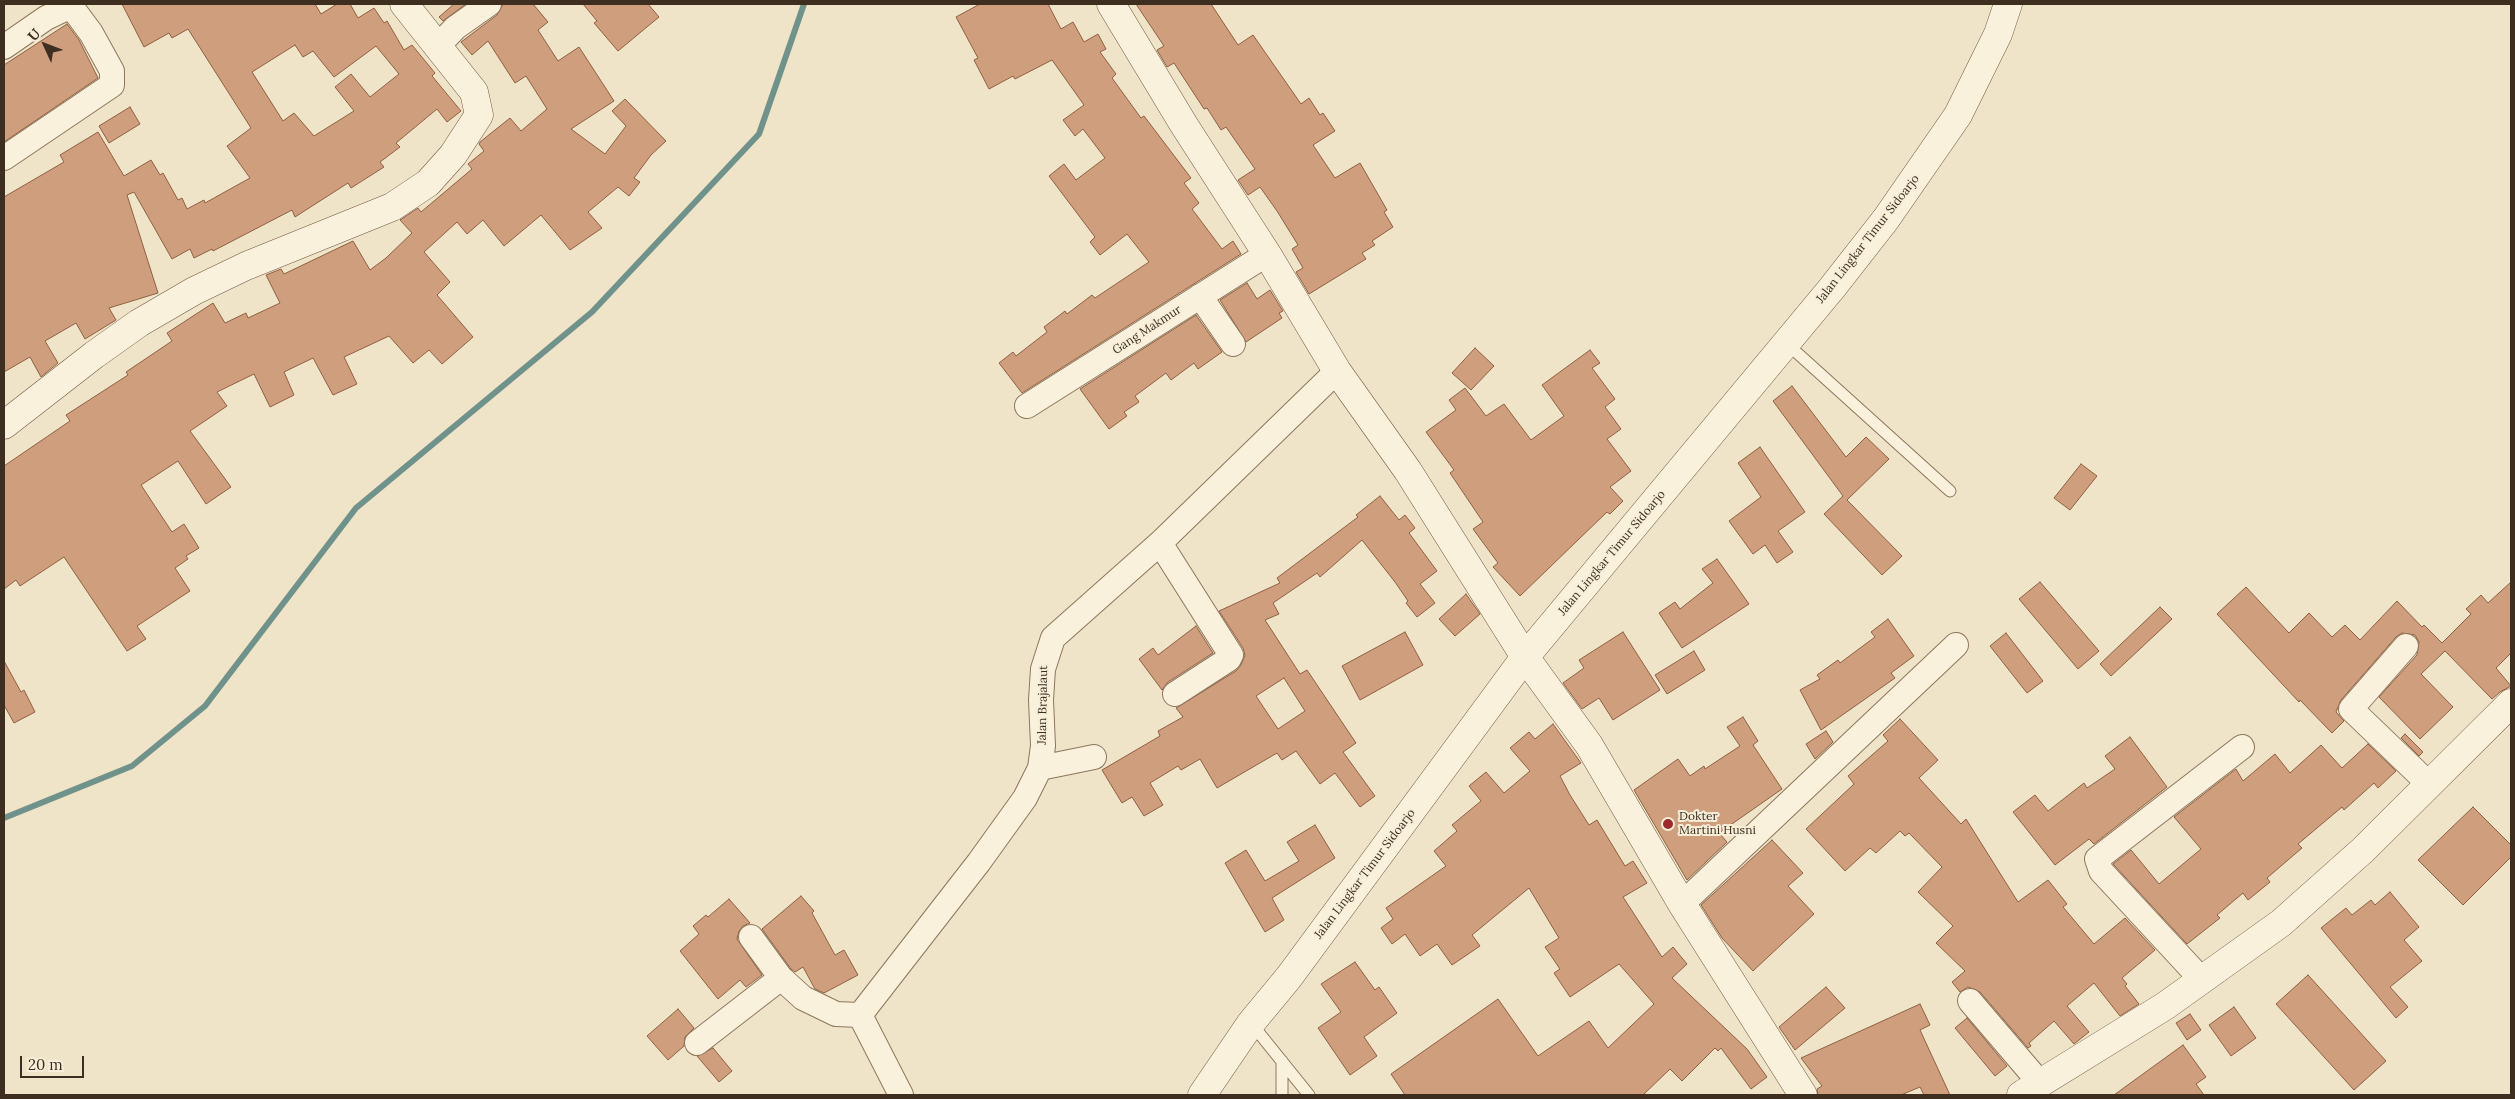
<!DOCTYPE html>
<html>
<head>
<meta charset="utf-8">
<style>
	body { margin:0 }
	#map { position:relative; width:2515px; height:1099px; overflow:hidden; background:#f0e4c8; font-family:Lora,serif }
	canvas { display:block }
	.frame { position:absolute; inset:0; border:5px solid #3d2e20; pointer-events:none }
	.north { position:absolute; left:20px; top:20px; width:50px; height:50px; -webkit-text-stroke:4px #f7eed8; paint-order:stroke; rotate:313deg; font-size:14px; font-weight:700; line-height:20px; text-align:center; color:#3d2e20 }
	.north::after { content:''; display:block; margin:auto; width:18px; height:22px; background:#3d2e20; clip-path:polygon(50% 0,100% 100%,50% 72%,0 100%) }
	.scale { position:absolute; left:20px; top:1056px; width:64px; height:22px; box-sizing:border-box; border:2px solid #3d2e20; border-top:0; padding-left:6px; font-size:15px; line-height:18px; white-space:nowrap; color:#3d2e20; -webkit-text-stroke:4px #f7eed8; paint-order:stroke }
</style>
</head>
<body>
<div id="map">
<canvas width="2515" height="1099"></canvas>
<div class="frame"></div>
<div class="north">U</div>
<div class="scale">20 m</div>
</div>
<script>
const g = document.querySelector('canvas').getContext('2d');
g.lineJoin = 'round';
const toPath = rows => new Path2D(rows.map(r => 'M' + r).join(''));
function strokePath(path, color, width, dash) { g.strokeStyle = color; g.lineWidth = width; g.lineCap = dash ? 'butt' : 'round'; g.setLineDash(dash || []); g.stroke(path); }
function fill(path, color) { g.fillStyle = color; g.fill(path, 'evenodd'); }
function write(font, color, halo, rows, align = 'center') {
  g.font = font + ' Lora,serif'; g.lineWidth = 4; g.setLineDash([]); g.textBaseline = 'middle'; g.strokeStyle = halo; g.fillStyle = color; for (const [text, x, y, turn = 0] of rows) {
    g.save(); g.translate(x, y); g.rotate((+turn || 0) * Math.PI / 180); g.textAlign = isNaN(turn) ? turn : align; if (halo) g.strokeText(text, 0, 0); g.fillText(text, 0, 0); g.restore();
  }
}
strokePath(toPath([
	[4,818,132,766,205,706,356,508,592,312,759,134,804,4]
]), '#6f938a', 6);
const building = toPath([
	[122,4,315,4,321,14,337,4,350,4,358,18,374,8,384,23,387,21,404,50,412,45,435,73,432,76,461,111,447,122,437,109,396,143,400,147,380,162,384,167,351,188,348,183,295,217,292,210,213,251,212,249,194,258,190,249,172,259,134,192,127,195,158,293,109,308,116,320,85,339,76,323,45,341,58,363,41,377,30,357,4,372,4,197,64,162,60,155,98,132,124,176,151,160,160,175,163,173,178,200,182,198,187,209,204,200,205,203,250,178,227,146,251,128,188,29,172,38,169,33,144,47,122,4],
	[295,45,303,57,313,51,334,77,376,46,399,74,370,97,351,74,335,87,354,111,314,136,294,113,283,121,252,72,295,45],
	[454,4,466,4,443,21,439,17,454,4],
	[503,4,533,4,548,22,538,30,558,61,579,47,614,101,571,129,605,154,626,126,612,111,625,99,666,141,651,155,634,178,640,182,629,196,618,187,588,212,602,228,570,250,541,215,504,246,483,220,467,234,457,222,424,252,450,282,437,295,473,337,442,364,429,350,413,363,389,336,344,357,357,384,333,395,313,358,284,372,294,395,270,407,254,374,217,392,227,406,190,431,231,487,206,504,178,461,141,485,172,532,184,524,199,548,186,556,188,559,175,568,190,591,137,626,146,639,127,651,64,557,20,586,16,580,4,589,4,466,70,421,66,415,128,375,126,372,172,341,167,333,213,303,225,323,246,313,248,318,280,303,266,275,281,269,284,274,353,241,370,270,386,258,412,233,400,220,418,208,421,212,472,169,468,164,484,151,479,144,480,142,510,118,521,131,547,109,526,76,515,83,488,41,472,55,461,42,497,15,503,4],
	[583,4,648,4,659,17,618,51,594,23,597,21,583,4],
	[980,4,1048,4,1061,29,1073,22,1084,42,1098,34,1106,49,1100,52,1116,74,1112,78,1141,118,1144,116,1191,178,1184,183,1199,203,1192,209,1222,249,1233,241,1241,254,1022,393,999,363,1013,352,1016,356,1047,332,1044,327,1065,311,1067,314,1092,295,1095,298,1149,262,1127,234,1100,255,1090,242,1095,237,1049,176,1064,164,1076,180,1105,158,1083,129,1075,136,1063,120,1084,105,1052,60,1015,79,1013,76,989,89,974,60,978,58,956,17,980,4],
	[1136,4,1211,4,1238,45,1253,35,1301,104,1309,98,1320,115,1323,113,1335,131,1313,145,1335,178,1360,163,1387,210,1384,212,1393,227,1372,241,1375,245,1362,253,1366,259,1309,294,1296,272,1303,268,1292,249,1298,245,1277,211,1260,187,1248,195,1238,180,1255,169,1226,127,1221,130,1207,108,1204,109,1174,63,1167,67,1157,50,1164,46,1136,4],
	[67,24,79,40,98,78,4,142,4,65,67,24],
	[130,107,140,124,109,143,99,126,130,107],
	[1247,283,1257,299,1270,290,1283,311,1279,313,1282,318,1246,342,1220,300,1247,283],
	[1196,315,1222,352,1198,369,1194,363,1171,380,1166,373,1135,396,1139,402,1124,412,1127,416,1109,429,1080,389,1196,315],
	[1475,348,1494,366,1471,390,1452,373,1475,348],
	[1590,350,1600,363,1592,368,1615,399,1605,407,1621,429,1607,439,1631,471,1610,487,1623,501,1610,514,1607,512,1520,596,1493,567,1498,563,1473,529,1483,522,1450,473,1454,470,1426,432,1456,410,1449,400,1465,388,1486,416,1504,404,1531,440,1564,416,1542,385,1590,350],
	[1792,386,1846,457,1866,437,1889,459,1847,500,1902,556,1882,575,1824,514,1843,496,1773,401,1792,386],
	[1760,447,1805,512,1778,531,1793,552,1777,563,1765,545,1753,554,1729,521,1761,497,1738,463,1760,447],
	[2081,464,2097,476,2070,510,2054,498,2081,464],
	[1380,496,1399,520,1405,515,1415,528,1409,533,1437,571,1420,584,1435,603,1417,617,1406,603,1408,601,1395,582,1362,540,1320,577,1317,573,1273,603,1279,614,1265,620,1300,674,1307,670,1356,743,1343,752,1375,796,1360,807,1335,773,1320,784,1296,751,1282,760,1277,753,1217,788,1200,759,1181,770,1178,766,1150,783,1163,805,1144,816,1132,797,1122,803,1102,770,1160,736,1158,731,1183,717,1176,708,1236,671,1241,665,1245,655,1243,648,1219,611,1280,583,1277,578,1358,517,1356,515,1380,496],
	[1284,678,1305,711,1278,729,1256,696,1284,678],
	[1717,559,1749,604,1682,648,1659,613,1675,602,1680,609,1713,583,1702,569,1717,559],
	[2040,582,2099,651,2078,669,2019,599,2040,582],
	[2511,582,2511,653,2496,668,2511,686,2500,692,2492,699,2445,651,2421,674,2453,707,2420,739,2379,697,2417,655,2419,642,2415,635,2402,633,2396,637,2341,700,2336,712,2344,721,2332,733,2300,700,2299,702,2217,614,2246,587,2289,633,2309,613,2332,637,2345,625,2360,640,2397,601,2422,627,2424,625,2442,643,2471,614,2466,609,2481,595,2488,603,2511,582],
	[1466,594,1480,614,1455,636,1439,619,1466,594],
	[2160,607,2172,619,2111,676,2100,664,2160,607],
	[1888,619,1914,656,1891,673,1895,678,1821,730,1800,690,1820,679,1817,675,1838,660,1840,663,1875,637,1871,632,1888,619],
	[1196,626,1213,653,1168,682,1162,690,1139,659,1153,648,1158,655,1196,626],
	[1405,632,1423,665,1360,700,1342,666,1405,632],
	[1623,632,1660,690,1613,720,1599,698,1582,709,1563,683,1584,668,1579,660,1623,632],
	[2006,633,2043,681,2027,693,1990,646,2006,633],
	[1694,651,1705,670,1667,694,1655,675,1694,651],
	[4,661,21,692,24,690,35,712,14,723,4,705,4,661],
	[1743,717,1758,741,1753,745,1782,789,1719,833,1727,842,1687,880,1634,790,1678,759,1690,776,1704,766,1705,769,1740,746,1727,727,1743,717],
	[1900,719,1938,760,1919,778,1961,824,1966,819,2018,902,2048,880,2067,904,2063,907,2094,944,2125,918,2155,950,2122,978,2127,984,2125,986,2139,1004,2120,1016,2094,983,2067,1006,2089,1032,2074,1044,2054,1021,2029,1043,2031,1046,2028,1048,1980,992,1968,987,1960,992,1952,982,1965,971,1936,943,1953,926,1918,892,1942,867,1909,833,1905,836,1900,831,1876,853,1870,848,1845,871,1806,829,1854,784,1848,776,1888,741,1883,735,1900,719],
	[1553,724,1581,763,1560,776,1570,795,1589,825,1597,820,1625,866,1633,861,1647,883,1623,897,1662,957,1673,947,1687,964,1672,978,1747,1049,1767,1077,1751,1089,1721,1048,1718,1051,1715,1048,1682,1081,1670,1069,1643,1095,1405,1095,1391,1074,1498,999,1538,1056,1589,1021,1608,1048,1654,1004,1619,964,1570,997,1554,973,1560,969,1545,947,1559,938,1529,888,1472,935,1480,946,1452,965,1437,944,1420,956,1405,934,1392,944,1381,928,1393,919,1386,908,1446,866,1434,851,1457,831,1452,825,1481,801,1469,786,1486,772,1504,793,1530,771,1510,748,1529,732,1535,739,1553,724],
	[1826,731,1833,742,1815,759,1806,744,1826,731],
	[2405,734,2423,752,2419,756,2401,738,2405,734],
	[2130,737,2167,787,2094,844,2089,839,2055,865,2013,812,2035,795,2048,811,2084,783,2087,788,2115,769,2105,756,2130,737],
	[2368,744,2396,771,2378,788,2374,783,2344,810,2342,807,2298,844,2302,848,2267,878,2270,882,2248,900,2243,893,2217,915,2220,918,2187,944,2113,864,2131,850,2159,884,2201,849,2174,817,2236,769,2243,781,2275,754,2290,773,2321,745,2342,768,2368,744],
	[2473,807,2511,845,2511,857,2463,905,2418,860,2473,807],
	[1315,825,1335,858,1272,898,1284,920,1265,932,1225,863,1246,850,1265,881,1299,861,1287,842,1315,825],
	[1772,840,1803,873,1788,886,1814,914,1753,971,1722,938,1701,905,1772,840],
	[2390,892,2419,927,2404,940,2422,961,2390,987,2408,1007,2396,1018,2321,928,2346,908,2352,915,2371,900,2375,905,2390,892],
	[801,896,814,911,812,913,835,955,844,950,858,975,824,993,815,989,803,967,795,972,791,969,762,929,801,896],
	[729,899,750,923,743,926,739,931,737,939,762,975,746,987,740,980,718,999,680,951,699,934,693,926,706,915,708,917,729,899],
	[1355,962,1375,990,1379,987,1397,1013,1364,1037,1377,1056,1350,1075,1318,1028,1341,1012,1321,984,1355,962],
	[2308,975,2386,1061,2354,1090,2276,1004,2308,975],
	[1826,987,1845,1008,1795,1050,1779,1027,1826,987],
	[1920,1004,1930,1025,1920,1030,1950,1095,1924,1095,1920,1087,1901,1095,1818,1095,1817,1089,1822,1086,1801,1058,1920,1004],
	[2234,1007,2256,1038,2231,1056,2209,1025,2234,1007],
	[678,1009,694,1028,685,1037,684,1046,668,1060,647,1036,678,1009],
	[2190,1014,2201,1030,2187,1040,2176,1023,2190,1014],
	[1967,1018,2007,1066,1995,1076,1955,1028,1967,1018],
	[2183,1045,2206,1077,2196,1084,2204,1095,2114,1095,2183,1045],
	[713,1048,732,1071,719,1082,697,1056,713,1048]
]);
fill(building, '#cf9f7d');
strokePath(building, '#8d5f41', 1);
const lane = toPath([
	[1785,342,1950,491],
	[1251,1023,1309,1095],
	[1282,1095,1282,1061]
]);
const street = toPath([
	[438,46,455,28,489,4],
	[4,47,46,18,71,6,91,33,112,71,112,85,4,158],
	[1200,296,1233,344],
	[1027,406,1267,254],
	[1160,543,1231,655,1229,659,1175,694],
	[2406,646,2351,709,2429,784],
	[1040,768,1094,757],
	[1682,904,1956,645],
	[751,937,781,978,803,998,836,1014,860,1015],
	[2202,980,2101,871,2097,859,2242,747],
	[1970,1001,2040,1083],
	[697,1043,781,978],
	[901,1095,860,1015,979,862,1025,798,1040,768,1043,746,1041,700,1043,669,1053,638,1160,543,1337,371]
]);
const secondary = toPath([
	[1111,4,1184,125,1267,254,1337,371,1408,471,1525,657,1589,745,1682,904,1803,1095],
	[4,425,94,355,139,323,194,291,246,266,392,207,428,183,453,155,479,115,474,92,404,4],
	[1202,1095,1251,1023,1289,977,1525,657,1832,288,1886,219,1958,115,1998,34,2008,4],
	[2021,1095,2165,1006,2281,923,2363,850,2511,703]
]);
strokePath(lane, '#8d765c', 13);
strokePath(street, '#8d765c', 26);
strokePath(secondary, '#6f573f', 29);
strokePath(lane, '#faf1dc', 11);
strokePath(street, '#faf1dc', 24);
strokePath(secondary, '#faf1dc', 28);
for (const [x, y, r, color] of [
	[1668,824,6,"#9e2a2b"]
]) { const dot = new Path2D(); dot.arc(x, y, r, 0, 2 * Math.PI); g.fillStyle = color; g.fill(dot); strokePath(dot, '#f7eed8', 2); }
write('12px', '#3d2e20', '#f7eed8', [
	["Jalan Lingkar Timur Sidoarjo",1868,239,-52],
	["Gang Makmur",1147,330,-33],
	["Jalan Lingkar Timur Sidoarjo",1612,553,-50],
	["Jalan Brajalaut",1043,705,-89],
	["Jalan Lingkar Timur Sidoarjo",1365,874,-53]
]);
write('12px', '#3d2e20', '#f7eed8', [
	["Dokter",1679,817],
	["Martini Husni",1679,831]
], 'left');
</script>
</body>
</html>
